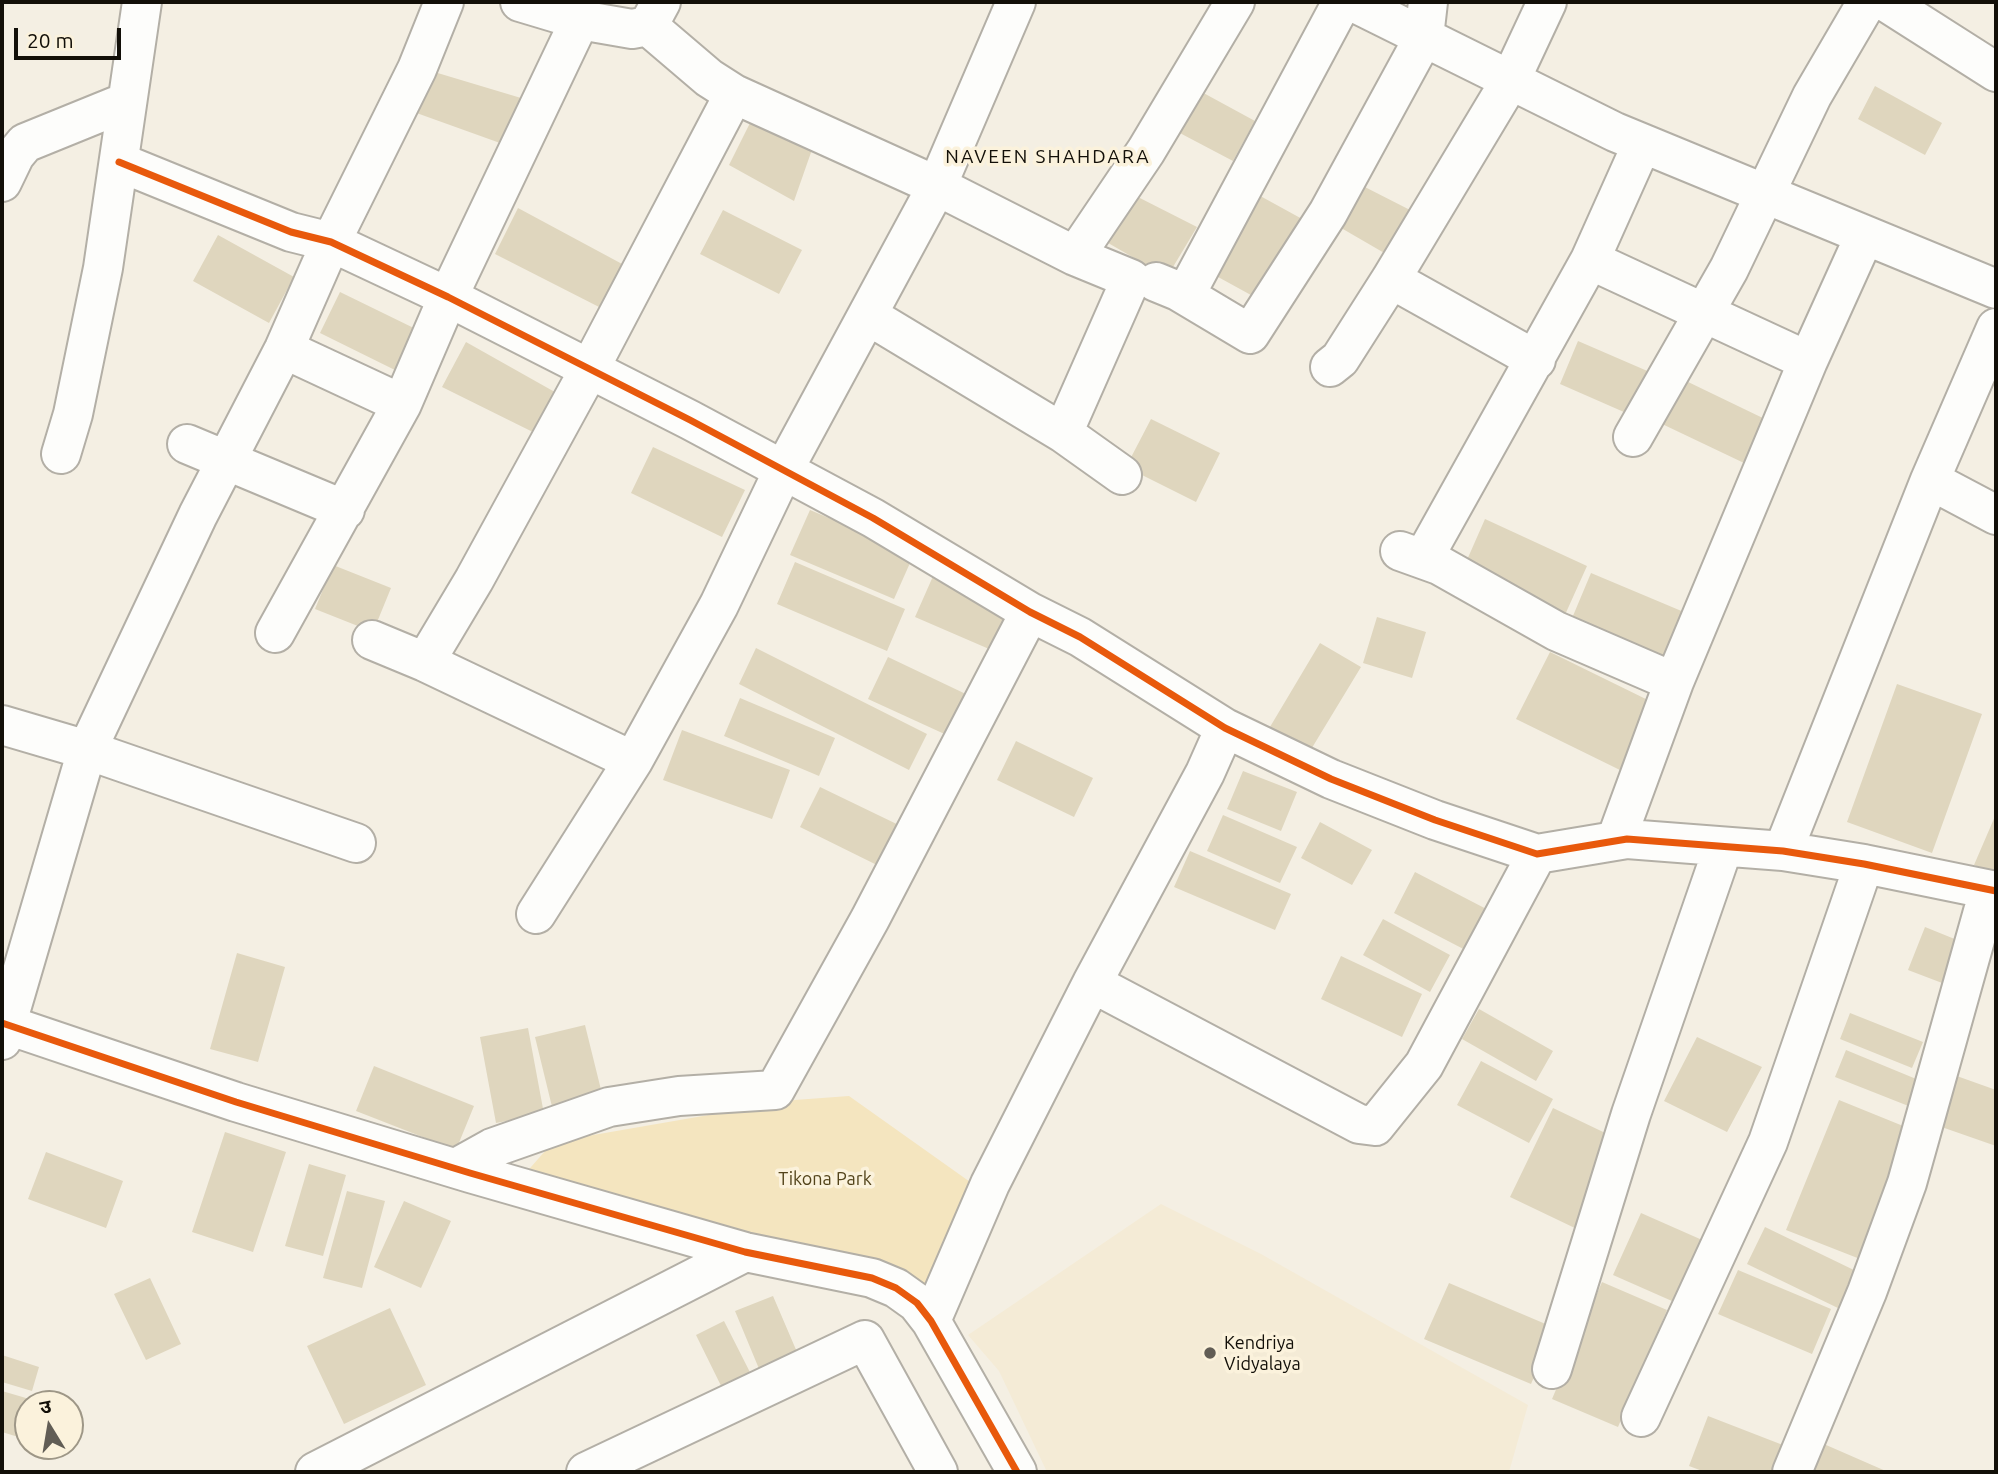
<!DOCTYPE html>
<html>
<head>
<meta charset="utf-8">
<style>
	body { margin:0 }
	#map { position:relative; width:1998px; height:1474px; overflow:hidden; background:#f4efe3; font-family:Ubuntu,"Noto Sans Devanagari",sans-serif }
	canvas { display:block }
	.frame { position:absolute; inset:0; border:4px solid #120f08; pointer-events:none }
	.north { position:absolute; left:14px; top:1390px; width:70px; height:70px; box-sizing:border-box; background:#fbf2dc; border:2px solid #9e9787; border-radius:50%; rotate:349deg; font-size:19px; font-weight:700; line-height:28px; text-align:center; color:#120f08 }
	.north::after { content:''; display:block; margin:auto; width:24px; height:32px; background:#615d55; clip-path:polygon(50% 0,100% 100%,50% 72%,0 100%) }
	.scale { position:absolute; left:14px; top:28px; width:107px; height:32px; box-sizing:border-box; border:4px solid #120f08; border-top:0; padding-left:9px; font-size:21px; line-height:24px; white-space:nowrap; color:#120f08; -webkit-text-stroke:5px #fbf2dc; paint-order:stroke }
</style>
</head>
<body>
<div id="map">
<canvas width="1998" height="1474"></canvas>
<div class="frame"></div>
<div class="north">उ</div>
<div class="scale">20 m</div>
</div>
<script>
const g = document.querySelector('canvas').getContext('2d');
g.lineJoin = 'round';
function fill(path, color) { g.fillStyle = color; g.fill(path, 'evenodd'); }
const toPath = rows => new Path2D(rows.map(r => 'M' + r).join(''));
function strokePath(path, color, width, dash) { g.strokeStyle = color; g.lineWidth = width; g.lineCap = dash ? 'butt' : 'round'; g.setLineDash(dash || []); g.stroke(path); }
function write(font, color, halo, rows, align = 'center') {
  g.font = font + ' Ubuntu,sans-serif'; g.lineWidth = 7; g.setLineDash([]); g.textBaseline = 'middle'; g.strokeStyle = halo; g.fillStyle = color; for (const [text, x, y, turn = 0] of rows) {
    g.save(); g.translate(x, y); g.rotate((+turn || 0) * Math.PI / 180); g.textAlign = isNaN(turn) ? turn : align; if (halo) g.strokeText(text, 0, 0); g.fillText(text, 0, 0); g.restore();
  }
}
fill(toPath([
	[1161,1204,1261,1254,1528,1405,1509,1472,1047,1472,999,1371,968,1335]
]), '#f4ebd6');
fill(toPath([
	[849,1096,980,1189,946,1316,910,1276,556,1219,517,1204,509,1192,553,1142,795,1100]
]), '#f4e5bf');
fill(toPath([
	[431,71,521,98,500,143,411,111],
	[1875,86,1942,123,1925,155,1858,119],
	[1198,90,1255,121,1233,161,1176,131],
	[757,109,815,141,794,201,729,165],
	[1359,184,1412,211,1386,254,1336,225],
	[1253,192,1304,220,1260,300,1209,272],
	[1130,193,1197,227,1167,277,1103,240],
	[518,208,624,265,601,308,495,254],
	[723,210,802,250,779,294,700,254],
	[218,235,294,277,269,323,193,281],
	[340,292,424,333,403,374,320,333],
	[1578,341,1652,373,1633,416,1560,384],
	[466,342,569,400,549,440,442,387],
	[1684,380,1769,421,1744,463,1660,423],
	[1151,419,1220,453,1196,502,1126,467],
	[653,447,745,490,722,537,631,493],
	[810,510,914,554,894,599,790,555],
	[1485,519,1587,566,1564,617,1463,569],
	[795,562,905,609,887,651,777,604],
	[333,565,391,588,373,632,315,609],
	[1591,573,1691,615,1670,666,1570,623],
	[934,574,1015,609,996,652,915,617],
	[1377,617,1426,632,1412,678,1363,663],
	[1320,643,1361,667,1304,761,1264,737],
	[756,648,927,734,909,770,739,684],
	[1550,652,1656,704,1622,771,1516,719],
	[888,657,970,696,951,737,868,699],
	[1897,684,1982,714,1932,853,1847,822],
	[740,698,835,738,819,776,724,736],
	[682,730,790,770,772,819,663,780],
	[1016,741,1093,778,1074,817,997,780],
	[1243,771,1297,792,1281,831,1227,809],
	[820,787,907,829,887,870,800,827],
	[1996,814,1996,874,1974,865],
	[1223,815,1297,847,1280,883,1207,851],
	[1320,822,1372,850,1352,885,1301,858],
	[1190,851,1291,894,1275,930,1174,887],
	[1415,872,1496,914,1475,955,1394,913],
	[1383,919,1450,955,1430,992,1363,955],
	[1925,927,1967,944,1950,986,1908,970],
	[237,953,285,967,258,1062,210,1049],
	[1341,956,1422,994,1402,1037,1321,999],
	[1479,1009,1553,1051,1536,1081,1462,1039],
	[1850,1013,1923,1042,1912,1068,1840,1039],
	[585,1025,605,1106,555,1119,535,1037],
	[528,1028,544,1114,496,1123,480,1037],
	[1697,1037,1762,1067,1727,1132,1664,1101],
	[1846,1050,1921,1081,1911,1107,1835,1077],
	[1481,1061,1553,1099,1529,1143,1457,1105],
	[374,1066,474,1106,456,1150,356,1111],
	[1954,1075,1996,1090,1996,1146,1933,1124],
	[1839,1100,1913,1130,1860,1259,1786,1230],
	[1553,1108,1622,1141,1579,1230,1510,1197],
	[225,1132,286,1152,253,1252,192,1232],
	[46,1152,123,1181,106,1228,28,1199],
	[309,1164,346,1175,323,1256,285,1246],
	[347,1191,385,1201,362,1288,323,1278],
	[404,1201,451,1221,421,1288,374,1267],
	[1641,1213,1709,1243,1681,1305,1613,1275],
	[1765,1227,1858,1272,1840,1309,1747,1264],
	[1738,1270,1831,1309,1812,1354,1718,1314],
	[150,1278,181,1344,146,1360,114,1294],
	[1602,1282,1667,1310,1618,1427,1552,1399],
	[1449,1283,1555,1328,1531,1384,1424,1339],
	[773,1296,800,1359,762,1376,735,1311],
	[390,1308,426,1385,344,1424,307,1346],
	[724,1321,759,1390,730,1404,696,1335],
	[2,1355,39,1367,32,1391,2,1382],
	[2,1391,43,1403,28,1404,28,1440,2,1432],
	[1708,1416,1788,1447,1779,1472,1705,1472,1689,1466],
	[1817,1441,1888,1472,1803,1472]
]), '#dfd6be');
const minor = toPath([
	[520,2,580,20,632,29,648,26,661,2],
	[1353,2,1615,132,1996,289],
	[1886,2,1996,72],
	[648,26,709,78,734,94,937,186,1075,256,1131,279,1063,433],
	[119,162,291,232,331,242,448,297,690,420,873,518,1030,612,1080,637,1225,728,1331,779,1435,820,1537,854,1627,839,1783,851,1864,864,1996,891],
	[2,182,15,155,25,143,126,102],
	[1075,256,1146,151,1235,2],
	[1590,260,1808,361],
	[1391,279,1536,360],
	[1156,282,1178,291,1190,286,1342,2],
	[1178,291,1250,334,1328,213,1424,37,1428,2],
	[869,316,1063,433,1122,475],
	[284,349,402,404],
	[1330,367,1340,359,1391,279,1510,81,1547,2],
	[1633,437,1729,269,1812,96,1867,2],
	[187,444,345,510],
	[61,454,73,414,103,268,142,2],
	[1930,480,1996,515],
	[1400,551,1439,565,1556,631,1674,682],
	[1423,559,1590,260,1642,144],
	[275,633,402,404,448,297,580,20],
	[372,640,425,662,633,761],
	[425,662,474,580,589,370,734,94],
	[2,725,87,750,198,515,284,349,331,242,417,69,444,2],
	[1616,840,1674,682,1808,361,1865,235],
	[1783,851,1930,480,1996,328],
	[536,914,633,761,719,605,783,471,937,186,1016,2],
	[1092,983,1359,1124,1375,1126,1424,1065,1537,854],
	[2,1023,236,1102,470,1173,745,1252,872,1278,896,1288,917,1303,931,1321,1017,1472],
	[2,1040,87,750,356,843],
	[456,1168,492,1148,609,1107,679,1096,775,1090,870,919,1030,612],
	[931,1321,990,1184,1092,983,1205,773,1225,728],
	[1552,1369,1631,1114,1723,848],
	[1641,1417,1768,1142,1864,864],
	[315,1472,745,1252],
	[586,1472,865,1340,938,1472],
	[1792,1472,1867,1292,1907,1183,1989,890]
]);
strokePath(minor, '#b3afa6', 42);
strokePath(minor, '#fdfdfb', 38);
strokePath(toPath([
	[119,162,291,232,331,242,448,297,690,420,873,518,1030,612,1080,637,1225,728,1331,779,1435,820,1537,854,1627,839,1783,851,1864,864,1996,891],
	[2,1023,236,1102,470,1173,745,1252,872,1278,896,1288,917,1303,931,1321,1017,1472]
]), '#e8590c', 7);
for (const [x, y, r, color] of [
	[1210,1353,7,"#615d55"]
]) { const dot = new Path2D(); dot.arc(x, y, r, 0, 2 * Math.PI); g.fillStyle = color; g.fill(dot); strokePath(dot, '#fbf2dc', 2.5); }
write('18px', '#53441b', '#fbf2dc', [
	["Tikona Park",825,1179]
]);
write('18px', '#120f08', '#fbf2dc', [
	["Kendriya",1224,1343],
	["Vidyalaya",1224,1364]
], 'left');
g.letterSpacing = '2px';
write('19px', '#120f08', '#fbf2dc', [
	["NAVEEN SHAHDARA",1048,157]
]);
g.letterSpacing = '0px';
</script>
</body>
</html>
